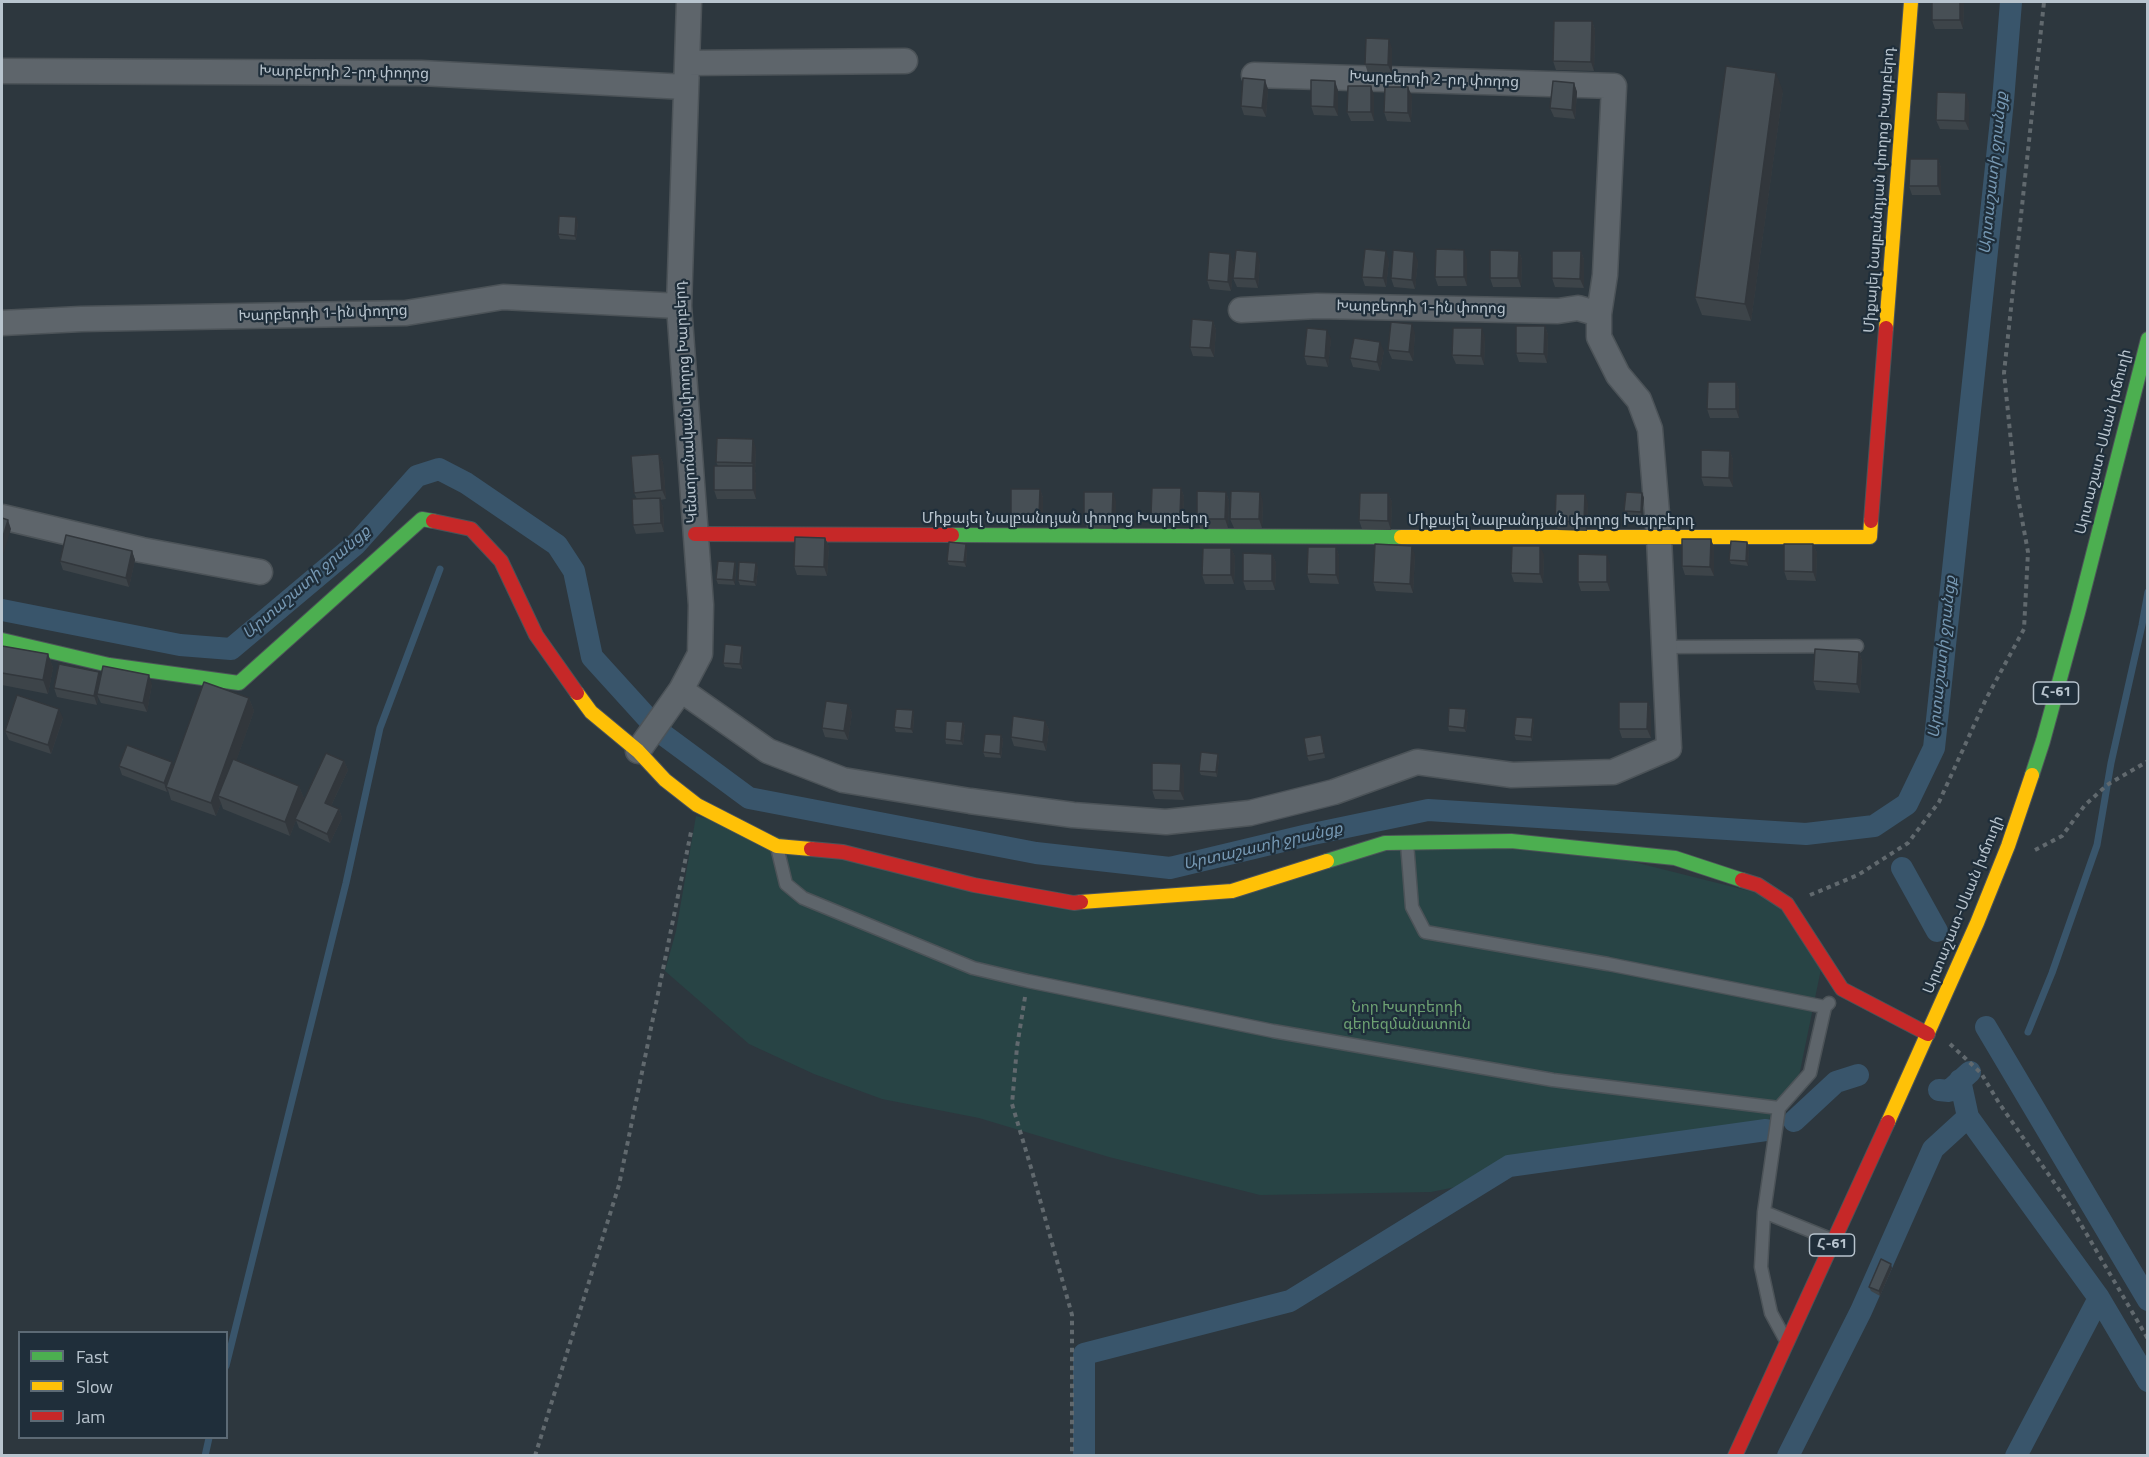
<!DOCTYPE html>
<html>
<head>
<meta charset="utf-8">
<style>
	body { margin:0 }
	#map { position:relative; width:2149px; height:1457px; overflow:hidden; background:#2d373e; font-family:"Titillium Web",sans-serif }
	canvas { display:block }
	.frame { position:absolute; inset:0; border:3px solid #b8c4ce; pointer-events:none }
	.legend { position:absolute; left:18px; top:1331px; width:210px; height:108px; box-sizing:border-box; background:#1f2e3a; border:2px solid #5c6a75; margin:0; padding:8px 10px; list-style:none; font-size:18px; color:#b8c4ce }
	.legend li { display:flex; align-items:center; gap:12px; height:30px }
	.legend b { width:30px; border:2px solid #5c6a75 }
</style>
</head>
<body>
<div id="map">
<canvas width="2149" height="1457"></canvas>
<div class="frame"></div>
<ul class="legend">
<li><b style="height:8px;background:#4caf50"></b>Fast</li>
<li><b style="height:8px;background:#ffc107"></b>Slow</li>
<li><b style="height:8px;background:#c62828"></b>Jam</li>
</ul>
</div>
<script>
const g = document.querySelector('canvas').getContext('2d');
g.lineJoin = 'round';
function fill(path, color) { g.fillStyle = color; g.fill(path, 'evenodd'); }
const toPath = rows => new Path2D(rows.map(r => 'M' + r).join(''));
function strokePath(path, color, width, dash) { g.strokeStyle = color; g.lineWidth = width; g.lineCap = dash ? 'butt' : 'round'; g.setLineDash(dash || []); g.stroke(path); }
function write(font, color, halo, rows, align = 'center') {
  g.font = font + ' "Titillium Web","Noto Sans Armenian",sans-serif'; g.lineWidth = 4.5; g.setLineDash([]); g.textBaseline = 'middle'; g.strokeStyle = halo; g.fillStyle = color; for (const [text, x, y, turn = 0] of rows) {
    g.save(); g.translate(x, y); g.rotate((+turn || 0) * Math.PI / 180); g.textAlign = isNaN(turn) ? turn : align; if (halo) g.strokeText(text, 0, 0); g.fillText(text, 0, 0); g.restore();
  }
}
fill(toPath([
	[696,816,1032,900,1224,899,1382,839,1618,858,1773,897,1821,969,1799,1076,1760,1132,1619,1154,1431,1192,1260,1195,1109,1157,979,1118,882,1099,814,1074,749,1044,665,971,676,931]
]), '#284445');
strokePath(toPath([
	[2028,1032,2052,973,2097,845,2111,763,2142,625,2148,592],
	[226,1366,346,883,380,728,440,569],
	[205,1456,209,1438]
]), '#39556b', 7);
strokePath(toPath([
	[2,610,180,645,231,649,356,544,417,476,439,469,466,483,557,545,574,571,592,657,661,733,749,798,1036,853,1170,868,1308,835,1428,810,1806,834,1874,826,1907,804,1934,748,2003,101,2011,2],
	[1902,868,1937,931],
	[1986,1027,2148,1300],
	[1960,1080,1968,1117,2099,1298,2148,1381],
	[1939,1090,1949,1091,1970,1072],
	[1794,1121,1836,1082,1858,1075],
	[1084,1456,1084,1354,1290,1301,1509,1166,1766,1130],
	[1788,1456,1861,1311,1933,1149,1968,1117],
	[2016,1456,2099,1298]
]), '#39556b', 22);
const lane = toPath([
	[1664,647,1857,646],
	[1407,843,1412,907,1425,932,1608,964,1825,1007],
	[777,847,786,884,803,898,973,968,1028,981,1273,1031,1553,1080,1779,1108,1764,1212,1761,1267,1771,1313,1784,1337],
	[1779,1108,1810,1073,1825,1007,1829,1003],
	[1764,1212,1833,1240]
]);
const street = toPath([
	[687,63,905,61],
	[2,71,421,73,686,87],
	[1241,310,1317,306,1558,311,1578,308,1599,314],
	[2,323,81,319,406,313,503,297,679,306],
	[2,517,142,550,260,572],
	[681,690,768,751,843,780,970,801,1073,815,1166,822,1250,813,1334,792,1417,762,1512,775,1613,772,1669,748,1659,538,1650,429,1639,400,1618,375,1599,337,1599,314,1605,275,1614,86,1254,75],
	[638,751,681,690,700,654,701,605,679,306,689,2]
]);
const fast = toPath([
	[952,535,1401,537],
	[2,640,109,665,239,683,422,519,433,521],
	[2032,775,2043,741,2078,613,2148,339],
	[1327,861,1385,843,1511,841,1675,858,1742,880]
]);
const slow = toPath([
	[1886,328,1911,2],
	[1401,537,1870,537,1871,521],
	[577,693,591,712,638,751,665,780,697,805,777,846,811,849],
	[1081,902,1232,891,1327,861],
	[1888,1122,1977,923,2008,846,2032,775]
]);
const jam = toPath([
	[433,521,471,529,501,561,536,635,577,693],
	[1871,521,1886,328],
	[695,534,952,535],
	[811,849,843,852,974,885,1074,903,1081,902],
	[1742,880,1758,885,1787,904,1842,989,1928,1034],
	[1735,1456,1888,1122]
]);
strokePath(lane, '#4c5358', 15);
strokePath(street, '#4c5358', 27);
strokePath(fast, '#4c5358', 16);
strokePath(slow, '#4c5358', 16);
strokePath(jam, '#4c5358', 16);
strokePath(toPath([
	[2035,850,2062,836,2085,805,2107,785,2148,761],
	[1810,895,1858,875,1908,843,1939,802,1986,699,2024,629,2028,552,2015,481,2004,373,2044,2],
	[1025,997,1017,1047,1012,1104,1032,1171,1072,1315,1072,1456],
	[1950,1044,1981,1073,1999,1103,2069,1204,2148,1339],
	[535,1456,619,1185,691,832]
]), '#61696e', 4, [4.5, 4.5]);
strokePath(lane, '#5e656b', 12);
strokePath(street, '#5e656b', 24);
strokePath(fast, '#4caf50', 14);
strokePath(slow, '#ffc107', 14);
strokePath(jam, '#c62828', 14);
fill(toPath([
	[1932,2,1964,2,1963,29,1935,29,1932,20],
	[1592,21,1595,30,1594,71,1556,70,1553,61],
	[1392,48,1392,74,1368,73,1365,64],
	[1574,83,1577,92,1575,119,1554,117,1550,108],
	[1268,89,1266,117,1244,115,1241,106],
	[1338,90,1338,116,1314,115,1311,106],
	[1783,91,1751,321,1702,315,1695,297],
	[1374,95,1374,121,1351,121,1347,112],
	[1412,96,1411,122,1387,121,1384,112],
	[1969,102,1969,130,1940,129,1936,120],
	[1938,159,1941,168,1941,195,1912,195,1909,186],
	[578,222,576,240,560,239,558,234],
	[1519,251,1522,260,1521,287,1493,287,1490,278],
	[1581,251,1584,260,1584,288,1555,287,1552,278],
	[1467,259,1467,286,1438,286,1435,277],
	[1389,260,1386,287,1365,286,1362,277],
	[1260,261,1258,288,1237,287,1233,278],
	[1418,261,1415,289,1394,287,1391,278],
	[1234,263,1231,291,1210,289,1207,280],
	[1213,321,1216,330,1214,357,1193,356,1190,347],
	[1545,326,1548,335,1547,363,1519,362,1516,353],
	[1415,333,1413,361,1392,359,1388,350],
	[1485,337,1484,365,1456,364,1452,355],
	[1331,339,1328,367,1307,365,1304,356],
	[1384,351,1380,371,1353,367,1350,358],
	[1736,382,1739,391,1739,418,1710,418,1707,409],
	[756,448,755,472,756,475,756,499,717,499,714,490,718,466,716,462],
	[1730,451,1733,460,1733,487,1704,486,1701,477],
	[659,454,663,463,666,499,660,500,663,507,664,532,636,534,633,525,637,499,634,493],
	[1181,488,1184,497,1183,525,1154,524,1151,515],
	[1040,489,1043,498,1043,525,1014,525,1011,516],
	[1226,492,1229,501,1228,528,1200,528,1197,519],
	[1388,493,1392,502,1391,530,1362,529,1359,520],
	[1642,493,1644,498,1642,517,1625,515,1624,511],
	[1116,501,1116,529,1087,528,1084,519],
	[1263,501,1262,528,1234,528,1230,519],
	[1588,503,1587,531,1558,530,1555,521],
	[825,538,829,547,827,576,797,575,794,566],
	[1711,539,1714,548,1714,576,1685,575,1682,566],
	[1747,542,1749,547,1748,566,1731,564,1729,560],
	[1813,544,1817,553,1816,581,1787,580,1784,571],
	[1336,547,1339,556,1339,584,1310,583,1307,574],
	[967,548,966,567,949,565,947,561],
	[1231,548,1235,557,1234,584,1205,584,1202,575],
	[132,551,135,560,129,587,63,570,60,561],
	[1272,554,1276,563,1275,590,1246,590,1243,581],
	[1415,555,1413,593,1376,591,1373,582],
	[1544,555,1543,583,1514,582,1511,573],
	[735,562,736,567,735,585,718,584,716,579],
	[1610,564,1610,591,1581,591,1578,582],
	[758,568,756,586,740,585,738,580],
	[2,646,48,654,53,668,48,694,2,685],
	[743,650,742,669,725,667,723,663],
	[1859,652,1862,661,1860,693,1816,690,1813,681],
	[101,677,152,684,147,712,101,703,98,697,97,705,57,697,54,688],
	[249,698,254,711,236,761,299,786,304,799,300,808,344,761,348,770,331,806,339,809,342,818,330,843,299,828,296,820,290,836,223,809,221,803,216,816,171,800,168,790,167,792,122,775,119,766,173,767],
	[1648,702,1651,711,1651,738,1622,738,1619,729],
	[848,704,852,713,848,740,825,737,822,728],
	[1466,709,1468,714,1466,732,1449,731,1448,726],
	[913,710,914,715,913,733,896,732,894,727],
	[63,718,51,754,9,740,5,731],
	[1533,718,1534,722,1532,741,1516,740,1514,735],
	[1045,721,1049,730,1046,751,1014,746,1011,737],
	[963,722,965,727,963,745,946,744,945,739],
	[1001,735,1003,740,1001,758,985,757,983,752],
	[1322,739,1325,758,1309,761,1307,756],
	[1218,754,1219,758,1217,777,1201,775,1199,771],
	[1184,773,1184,800,1155,799,1152,790],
	[1892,1268,1880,1296,1871,1291,1869,1287]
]), '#3d4449');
fill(toPath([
	[1960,2,1964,2,1963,29,1960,20],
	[1592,21,1595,30,1594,71,1591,62],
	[1389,39,1392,48,1392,74,1388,65],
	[1776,73,1783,91,1751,321,1745,304],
	[1265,80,1268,89,1266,117,1262,108],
	[1335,81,1338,90,1338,116,1334,107],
	[1574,83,1577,92,1575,119,1572,110],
	[1371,86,1374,95,1374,121,1371,112],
	[1408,87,1412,96,1411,122,1408,113],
	[1966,93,1969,102,1969,130,1965,121],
	[1938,159,1941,168,1941,195,1938,186],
	[576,217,578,222,576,240,575,236],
	[1464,250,1467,259,1467,286,1464,277],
	[1386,251,1389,260,1386,287,1383,278],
	[1519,251,1522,260,1521,287,1518,278],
	[1581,251,1584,260,1584,288,1580,279],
	[1257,252,1260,261,1258,288,1255,279],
	[1414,252,1418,261,1415,289,1412,280],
	[1230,254,1234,263,1231,291,1228,282],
	[1213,321,1216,330,1214,357,1210,348],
	[1412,324,1415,333,1413,361,1409,352],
	[1545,326,1548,335,1547,363,1544,354],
	[1482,328,1485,337,1484,365,1481,356],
	[1327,330,1331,339,1328,367,1325,358],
	[1380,342,1384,351,1380,371,1377,362],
	[1736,382,1739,391,1739,418,1736,409],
	[753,439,756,448,755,472,756,475,756,499,753,490,753,466,752,463],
	[1730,451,1733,460,1733,487,1729,478],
	[659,454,663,463,666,499,662,490],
	[1181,488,1184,497,1183,525,1180,516],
	[1040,489,1043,498,1043,525,1039,516],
	[1113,492,1116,501,1116,529,1112,520],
	[1226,492,1229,501,1228,528,1225,519],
	[1260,492,1263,501,1262,528,1259,519],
	[1388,493,1392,502,1391,530,1388,521],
	[1642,493,1644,498,1642,517,1641,512],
	[1585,494,1588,503,1587,531,1584,522],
	[660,498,663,507,664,532,661,523],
	[8,520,11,529,2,559,2,540],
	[825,538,829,547,827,576,824,567],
	[1711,539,1714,548,1714,576,1710,567],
	[1747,542,1749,547,1748,566,1746,561],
	[966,544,967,548,966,567,964,562],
	[1813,544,1817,553,1816,581,1813,572],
	[1412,546,1415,555,1413,593,1410,584],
	[1540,546,1544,555,1543,583,1540,574],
	[1336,547,1339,556,1339,584,1336,575],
	[1231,548,1235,557,1234,584,1231,575],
	[132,551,135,560,129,587,126,578],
	[1272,554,1276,563,1275,590,1272,581],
	[1607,555,1610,564,1610,591,1607,582],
	[735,562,736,567,735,585,733,580],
	[756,563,758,568,756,586,754,582],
	[742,646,743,650,742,669,740,664],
	[1859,652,1862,661,1860,693,1857,684],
	[48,654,53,668,48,694,43,680],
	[99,672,102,681,97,694,98,697,97,705,94,696],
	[149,675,152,684,147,712,143,703],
	[249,698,254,711,223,798,218,796,221,803,216,816,211,803],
	[1648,702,1651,711,1651,738,1647,729],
	[848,704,852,713,848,740,844,731],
	[59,709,63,718,51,754,48,745],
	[1466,709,1468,714,1466,732,1464,728],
	[913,710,914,715,913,733,911,729],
	[1533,718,1534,722,1532,741,1531,737],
	[1045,721,1049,730,1046,751,1043,742],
	[963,722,965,727,963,745,961,741],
	[1001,735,1003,740,1001,758,1000,754],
	[1218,754,1219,758,1217,777,1216,772],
	[344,761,348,770,328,812,325,803],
	[172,762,175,771,166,787,168,790,167,792,164,783],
	[1181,764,1184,773,1184,800,1180,791],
	[299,786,304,799,290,836,285,822],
	[339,809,342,818,330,843,327,834],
	[1891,1264,1892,1268,1880,1296,1879,1291]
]), '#32373c');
const building = toPath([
	[1932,2,1960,2,1960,20,1932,20,1932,2],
	[1554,21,1592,21,1591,62,1553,61,1554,21],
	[1366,38,1389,39,1388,65,1365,64,1366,38],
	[1726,66,1776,73,1745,304,1695,297,1726,66],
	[1243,78,1265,80,1262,108,1241,106,1243,78],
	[1311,80,1335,81,1334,107,1311,106,1311,80],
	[1553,81,1574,83,1572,110,1550,108,1553,81],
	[1348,86,1371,86,1371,112,1347,112,1348,86],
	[1385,87,1408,87,1408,113,1384,112,1385,87],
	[1937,92,1966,93,1965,121,1936,120,1937,92],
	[1910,159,1938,159,1938,186,1909,186,1910,159],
	[559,216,576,217,575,236,558,234,559,216],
	[1365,249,1386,251,1383,278,1362,277,1365,249],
	[1436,249,1464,250,1464,277,1435,277,1436,249],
	[1236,250,1257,252,1255,279,1233,278,1236,250],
	[1393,250,1414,252,1412,280,1391,278,1393,250],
	[1490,250,1519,251,1518,278,1490,278,1490,250],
	[1552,251,1581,251,1580,279,1552,278,1552,251],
	[1209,252,1230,254,1228,282,1207,280,1209,252],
	[1192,319,1213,321,1210,348,1190,347,1192,319],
	[1391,322,1412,324,1409,352,1388,350,1391,322],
	[1516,326,1545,326,1544,354,1516,353,1516,326],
	[1307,328,1327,330,1325,358,1304,356,1307,328],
	[1453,328,1482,328,1481,356,1452,355,1453,328],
	[1354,338,1380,342,1377,362,1350,358,1354,338],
	[1708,382,1736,382,1736,409,1707,409,1708,382],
	[717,438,753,439,752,463,716,462,717,438],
	[1701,450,1730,451,1729,478,1701,477,1701,450],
	[659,454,662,490,634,493,631,456,659,454],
	[714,466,753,466,753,490,714,490,714,466],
	[1152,488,1181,488,1180,516,1151,515,1152,488],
	[1011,489,1040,489,1039,516,1011,516,1011,489],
	[1197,491,1226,492,1225,519,1197,519,1197,491],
	[1231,491,1260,492,1259,519,1230,519,1231,491],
	[1084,492,1113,492,1112,520,1084,519,1084,492],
	[1626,492,1642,493,1641,512,1624,511,1626,492],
	[1360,493,1388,493,1388,521,1359,520,1360,493],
	[1556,494,1585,494,1584,522,1555,521,1556,494],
	[660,498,661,523,633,525,632,499,660,498],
	[2,518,8,520,2,540,2,518],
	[66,535,132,551,126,578,60,561,66,535],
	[795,537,825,538,824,567,794,566,795,537],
	[1682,539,1711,539,1710,567,1682,566,1682,539],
	[1731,541,1747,542,1746,561,1729,560,1731,541],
	[949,542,966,544,964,562,947,561,949,542],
	[1375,544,1412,546,1410,584,1373,582,1375,544],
	[1784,544,1813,544,1813,572,1784,571,1784,544],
	[1512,546,1540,546,1540,574,1511,573,1512,546],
	[1308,547,1336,547,1336,575,1307,574,1308,547],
	[1203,548,1231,548,1231,575,1202,575,1203,548],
	[1243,553,1272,554,1272,581,1243,581,1243,553],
	[1578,554,1607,555,1607,582,1578,582,1578,554],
	[718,561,735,562,733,580,716,579,718,561],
	[739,562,756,563,754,582,738,580,739,562],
	[725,644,742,646,740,664,723,663,725,644],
	[2,646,48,654,43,680,2,673,2,646],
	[1815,649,1859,652,1857,684,1813,681,1815,649],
	[59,664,99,672,94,696,54,688,59,664],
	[103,666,149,675,143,703,97,694,103,666],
	[204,682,249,698,211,803,166,787,204,682],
	[17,695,59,709,48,745,5,731,17,695],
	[826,701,848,704,844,731,822,728,826,701],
	[1619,702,1648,702,1647,729,1619,729,1619,702],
	[1449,708,1466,709,1464,728,1448,726,1449,708],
	[896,709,913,710,911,729,894,727,896,709],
	[1013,716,1045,721,1043,742,1011,737,1013,716],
	[1516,717,1533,718,1531,737,1514,735,1516,717],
	[946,721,963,722,961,741,945,739,946,721],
	[985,734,1001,735,1000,754,983,752,985,734],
	[1321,735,1324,753,1307,756,1304,738,1321,735],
	[127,745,172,762,164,783,119,766,127,745],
	[1201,752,1218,754,1216,772,1199,771,1201,752],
	[326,753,344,761,325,803,339,809,327,834,295,819,326,753],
	[233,759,299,786,285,822,218,796,233,759],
	[1152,763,1181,764,1180,791,1152,790,1152,763],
	[1881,1259,1891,1264,1879,1291,1869,1287,1881,1259]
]);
fill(building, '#474f55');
strokePath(building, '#32373c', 1.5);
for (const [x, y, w] of [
	[2056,693,45],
	[1832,1245,45]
]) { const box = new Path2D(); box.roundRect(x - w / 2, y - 11, w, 22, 4.5); g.fillStyle = '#1f2e3a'; g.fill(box); strokePath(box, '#b8c4ce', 1.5); }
write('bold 14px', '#b8c4ce', null, [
	["Հ-61",2056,693],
	["Հ-61",1832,1245]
]);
write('15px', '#b8c4ce', '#1f2e3a', [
	["Խարբերդի 2-րդ փողոց",344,73,1],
	["Խարբերդի 2-րդ փողոց",1434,80,2],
	["Միքայել Նալբանդյան փողոց Խարբերդ",1880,190,-86],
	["Խարբերդի 1-ին փողոց",1421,308,1],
	["Խարբերդի 1-ին փողոց",323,314,-2],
	["Կենտրոնական փողոց Խարբերդ",687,402,-93],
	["Արտաշատ-Սևան խճուղի",2104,442,-76],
	["Միքայել Նալբանդյան փողոց Խարբերդ",1065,519],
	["Միքայել Նալբանդյան փողոց Խարբերդ",1551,521],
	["Արտաշատ-Սևան խճուղի",1964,905,-68]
]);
write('15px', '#6da172', '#1f2e3a', [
	["Նոր Խարբերդի",1407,1008],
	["գերեզմանատուն",1407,1025]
]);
write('italic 16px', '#7698b3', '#1f2e3a', [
	["Արտաշատի ջրանցք",1994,173,-84],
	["Արտաշատի ջրանցք",307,583,-41],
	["Արտաշատի ջրանցք",1943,657,-84],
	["Արտաշատի ջրանցք",1263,847,-13]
]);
</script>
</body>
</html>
